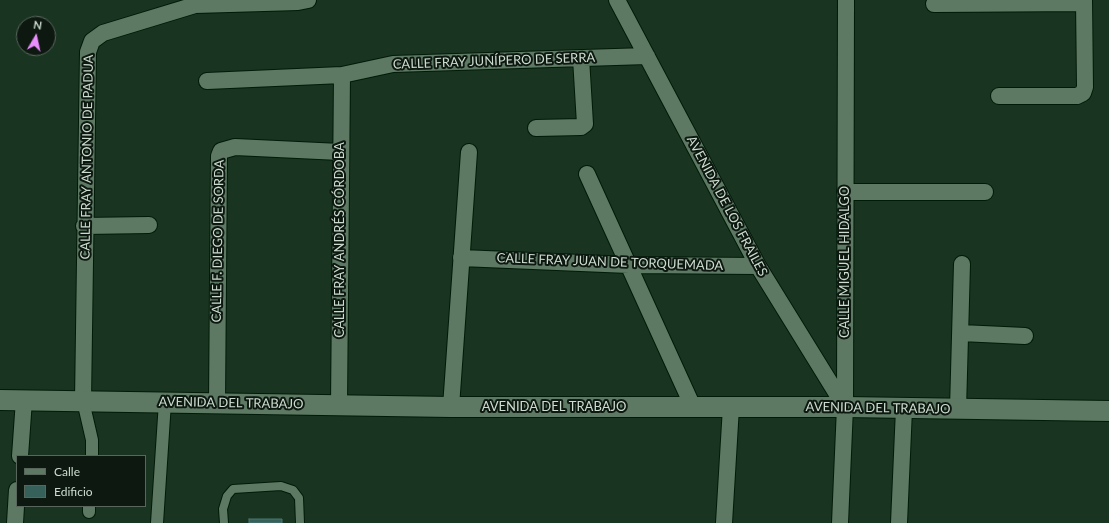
<!DOCTYPE html>
<html>
<head>
<meta charset="utf-8">
<style>
	body { margin:0 }
	#map { position:relative; width:1109px; height:523px; overflow:hidden; background:#193421; font-family:Lato,sans-serif }
	canvas { display:block }
	.legend { position:absolute; left:16px; top:455px; width:130px; height:52px; box-sizing:border-box; background:#0d1810; border:1px solid #59665c; margin:0; padding:5px 7px; list-style:none; font-size:12px; color:#ccdccf }
	.legend li { display:flex; align-items:center; gap:8px; height:20px }
	.legend b { width:20px; border:1px solid #59665c }
	.north { position:absolute; left:16px; top:16px; width:40px; height:40px; box-sizing:border-box; background:#0d1810; border:1px solid #59665c; border-radius:50%; rotate:9deg; font-size:11px; font-weight:700; line-height:16px; text-align:center; color:#ccdccf }
	.north::after { content:''; display:block; margin:auto; width:14px; height:18px; background:#ea8dfd; clip-path:polygon(50% 0,100% 100%,50% 72%,0 100%) }
</style>
</head>
<body>
<div id="map">
<canvas width="1109" height="523"></canvas>
<ul class="legend">
<li><b style="height:5px;background:#5d7963"></b>Calle</li>
<li><b style="height:11px;background:#36605a"></b>Edificio</li>
</ul>
<div class="north">N</div>
</div>
<script>
const g = document.querySelector('canvas').getContext('2d');
g.lineJoin = 'round';
function fill(path, color) { g.fillStyle = color; g.fill(path, 'evenodd'); }
const toPath = rows => new Path2D(rows.map(r => 'M' + r).join(''));
function strokePath(path, color, width, dash) { g.strokeStyle = color; g.lineWidth = width; g.lineCap = dash ? 'butt' : 'round'; g.setLineDash(dash || []); g.stroke(path); }
function write(font, color, halo, rows, align = 'center') {
  g.font = font + ' Lato,sans-serif'; g.lineWidth = 4; g.setLineDash([]); g.textBaseline = 'middle'; g.strokeStyle = halo; g.fillStyle = color; for (const [text, x, y, turn = 0] of rows) {
    g.save(); g.translate(x, y); g.rotate((+turn || 0) * Math.PI / 180); g.textAlign = isNaN(turn) ? turn : align; if (halo) g.strokeText(text, 0, 0); g.fillText(text, 0, 0); g.restore();
  }
}
const building = toPath([
	[249,519,282,519,282,523,249,523,249,519]
]);
fill(building, '#36605a');
strokePath(building, '#4d7772', 1);
const service = toPath([
	[224,523,223,509,227,496,233,489,281,486,293,490,299,498,300,523]
]);
const pedestrian = toPath([
	[83,401,92,440,92,456],
	[89,512,89,506],
	[157,523,165,402]
]);
const minor = toPath([
	[617,0,758,266,845,407],
	[934,4,1084,3],
	[207,81,342,75,393,64,647,56],
	[999,96,1077,96,1083,93,1085,87,1084,0],
	[536,128,581,127,585,124,581,58],
	[587,174,693,407],
	[845,192,985,192],
	[84,226,149,225],
	[461,258,629,265,758,266],
	[961,333,1025,336],
	[83,401,88,52,92,41,103,33,195,5,298,2,308,0],
	[217,403,219,156,221,151,235,147,340,152],
	[339,405,342,75],
	[451,407,469,152],
	[958,409,962,264],
	[20,456,24,400],
	[15,523,17,490],
	[724,523,731,407],
	[840,523,845,407,846,0],
	[899,523,904,409]
]);
const tertiary = toPath([
	[0,400,451,407,845,407,1109,411]
]);
strokePath(service, '#021b09', 10);
strokePath(pedestrian, '#021b09', 14);
strokePath(minor, '#021b09', 18);
strokePath(tertiary, '#021b09', 22);
strokePath(service, '#5d7963', 8);
strokePath(pedestrian, '#5d7963', 12);
strokePath(minor, '#5d7963', 16);
strokePath(tertiary, '#5d7963', 20);
write('13px', '#ccdccf', '#0d1810', [
	["CALLE FRAY JUNÍPERO DE SERRA",494,61,-2],
	["CALLE FRAY ANTONIO DE PADUA",87,157,-89],
	["AVENIDA DE LOS FRAILES",727,206,62],
	["CALLE FRAY ANDRÉS CÓRDOBA",340,240,-90],
	["CALLE F. DIEGO DE SORDA",218,241,-89],
	["CALLE FRAY JUAN DE TORQUEMADA",610,262,2],
	["CALLE MIGUEL HIDALGO",845,262,-90],
	["AVENIDA DEL TRABAJO",231,403,1],
	["AVENIDA DEL TRABAJO",554,407],
	["AVENIDA DEL TRABAJO",878,408,1]
]);
</script>
</body>
</html>
